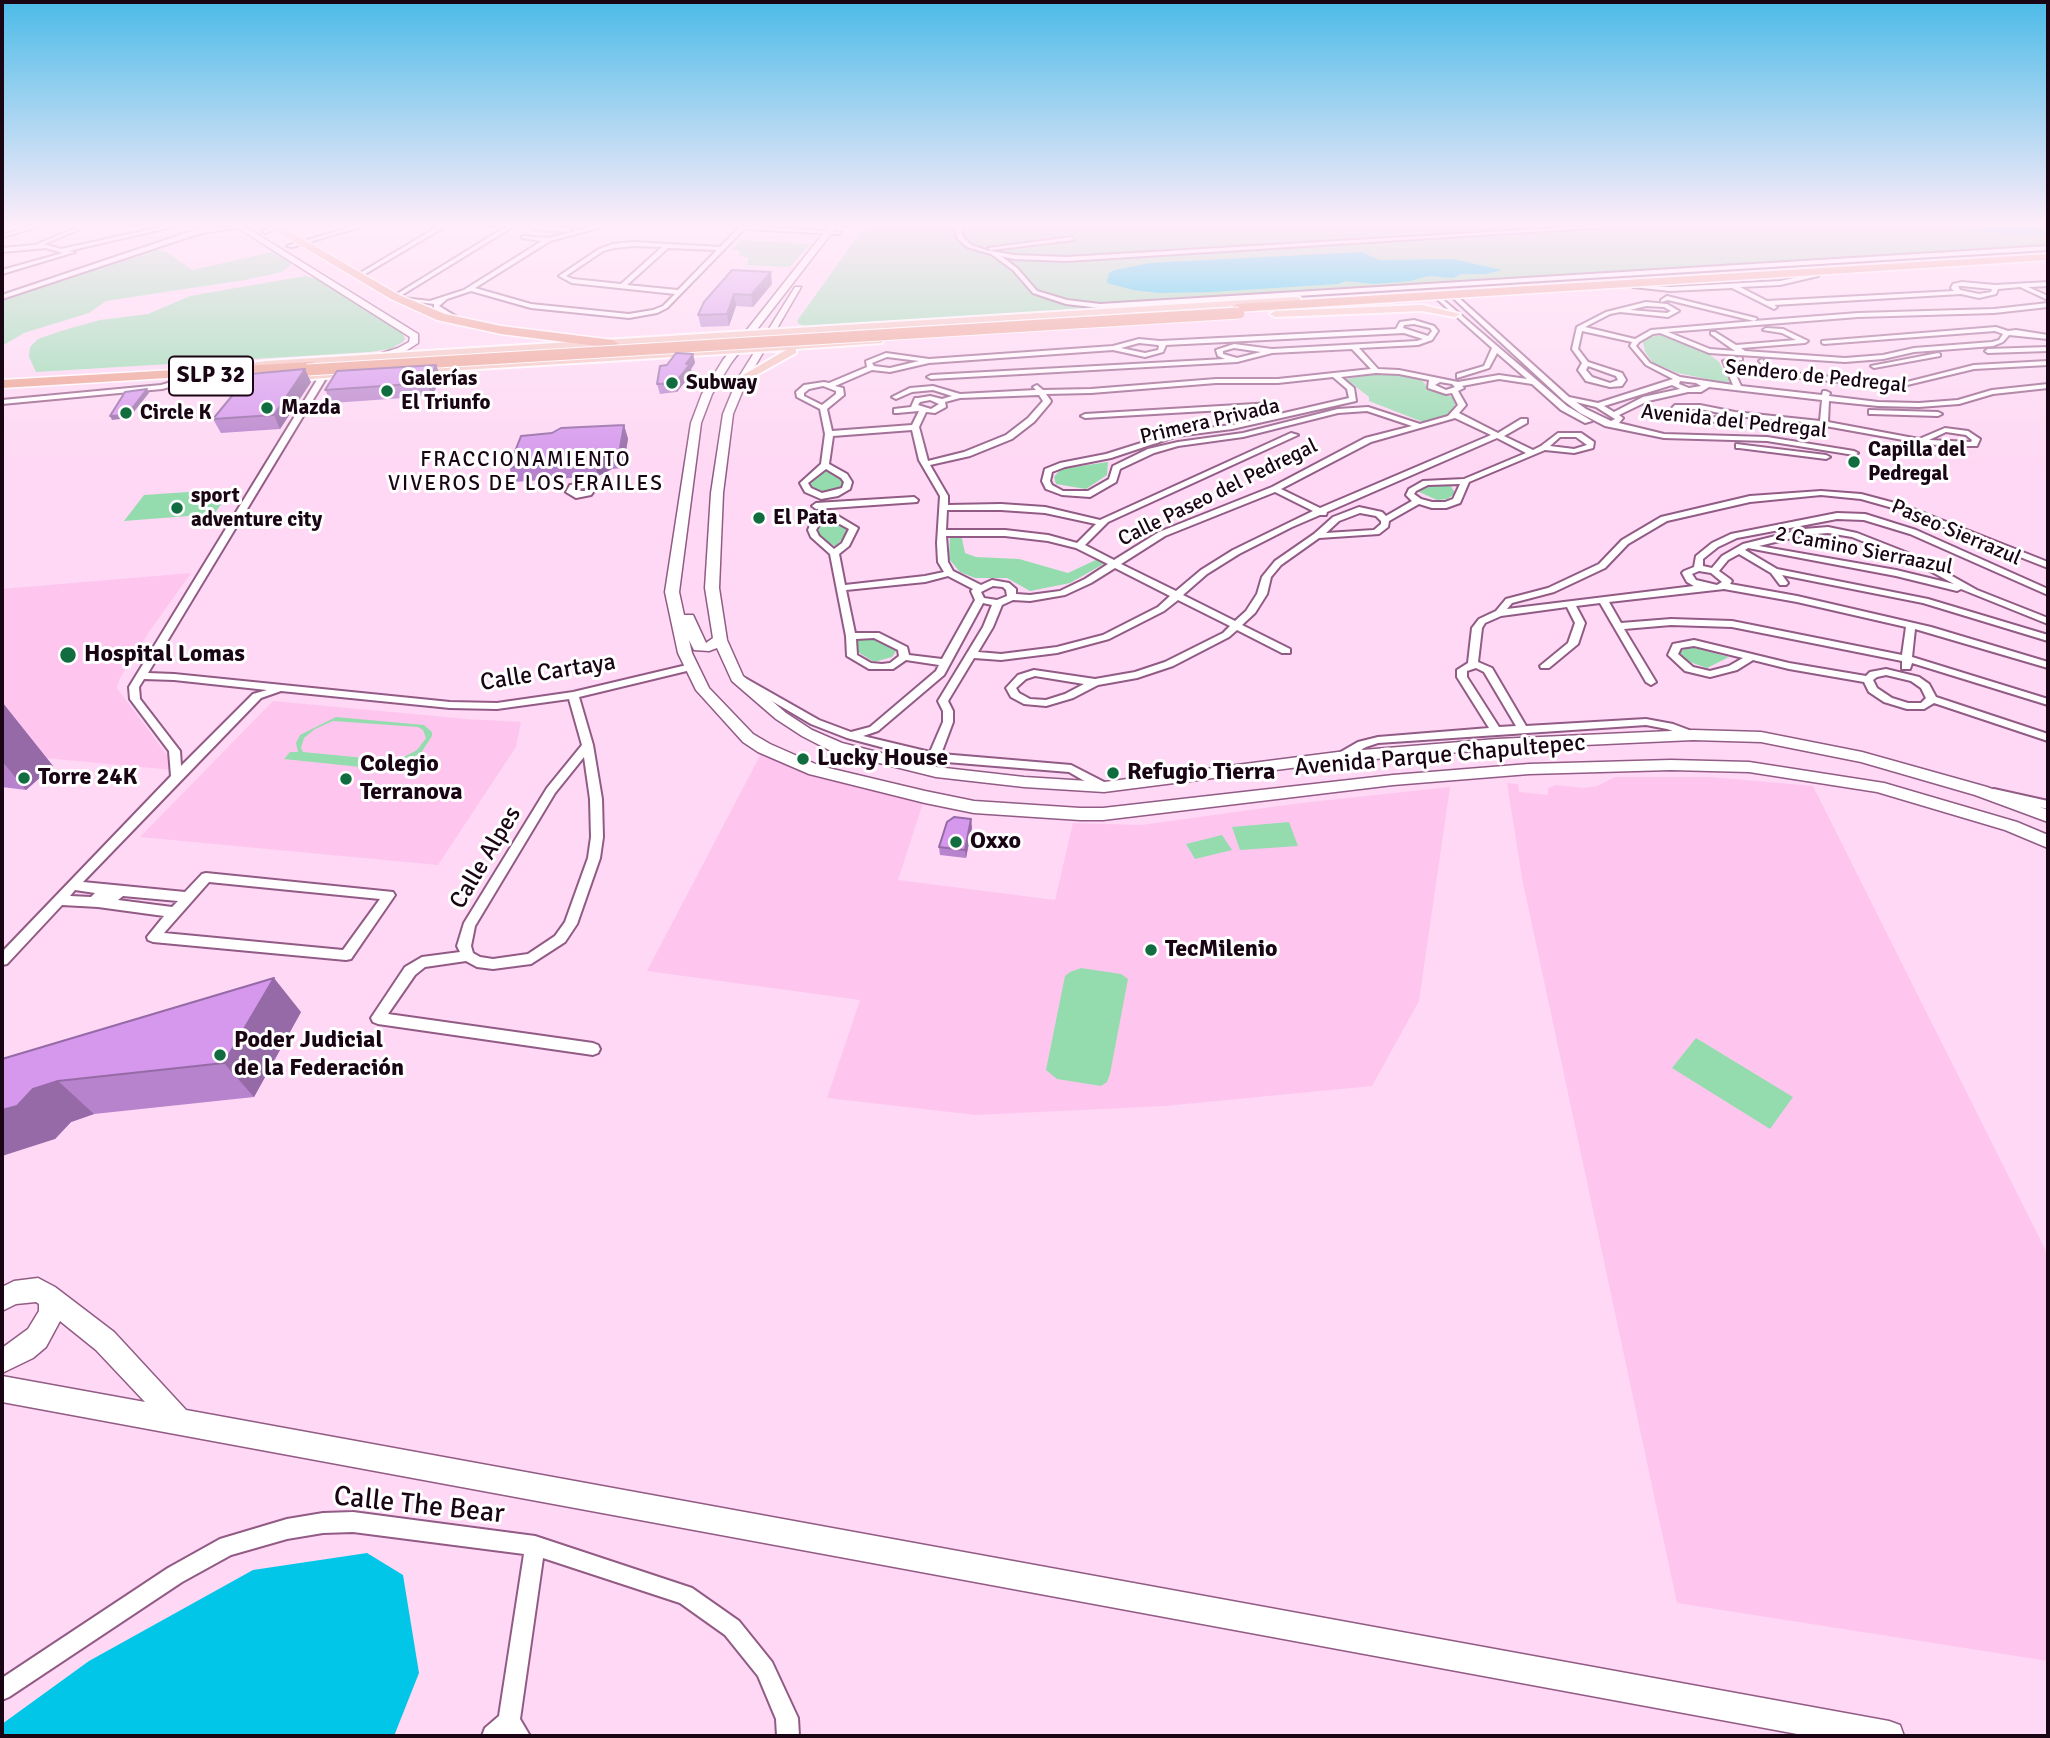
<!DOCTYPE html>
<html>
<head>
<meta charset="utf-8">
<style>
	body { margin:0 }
	#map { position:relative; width:2050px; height:1738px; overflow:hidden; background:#fed8f4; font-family:Signika,sans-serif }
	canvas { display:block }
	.frame { position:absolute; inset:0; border:4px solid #1a0515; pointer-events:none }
</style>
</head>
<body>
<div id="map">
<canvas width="2050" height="1738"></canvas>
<div class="frame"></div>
</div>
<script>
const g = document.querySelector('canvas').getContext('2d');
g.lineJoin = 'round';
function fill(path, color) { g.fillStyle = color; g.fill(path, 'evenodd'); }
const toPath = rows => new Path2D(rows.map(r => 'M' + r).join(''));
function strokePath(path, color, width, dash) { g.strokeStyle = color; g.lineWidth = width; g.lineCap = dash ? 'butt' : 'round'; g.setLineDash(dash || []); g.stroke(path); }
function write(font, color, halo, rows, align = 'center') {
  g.font = font + ' Signika,sans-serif'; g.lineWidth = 6; g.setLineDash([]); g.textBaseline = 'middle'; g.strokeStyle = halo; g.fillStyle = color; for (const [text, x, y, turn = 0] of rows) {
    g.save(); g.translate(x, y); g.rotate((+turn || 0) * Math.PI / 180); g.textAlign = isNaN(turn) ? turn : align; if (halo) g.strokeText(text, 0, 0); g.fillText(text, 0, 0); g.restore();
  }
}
fill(toPath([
	[191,573,149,632,120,678,117,688,176,767,173,770,2,754,2,589],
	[273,701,467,719,521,722,516,747,438,865,140,837],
	[764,748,815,770,925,797,898,880,1055,900,1073,823,1141,825,1301,803,1450,787,1419,1001,1372,1086,1165,1106,976,1115,827,1098,860,1000,647,971],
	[1615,777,1711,777,1813,786,2048,1255,2048,1661,1677,1603,1522,878,1507,783,1518,784,1519,792,1548,795,1548,788,1556,785,1584,788,1597,786]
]), '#fec6ef');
fill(toPath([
	[865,226,2048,226,2048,250,805,326,799,324,797,321],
	[742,240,810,244,790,267,746,265,749,258,739,255,740,251,731,250],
	[147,246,168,253,192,270,272,252,292,264,282,272,245,280,106,301,89,313,24,333,2,346,2,294],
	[305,276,317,279,402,333,405,338,403,342,390,349,370,352,36,372,29,357,30,347,38,339,61,331,100,320,148,314,190,296],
	[1665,334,1705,351,1719,362,1731,384,1678,373,1653,363,1645,352,1643,342,1651,337],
	[1384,373,1421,379,1430,390,1456,398,1454,409,1445,417,1423,422,1369,401,1369,397,1346,379],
	[1108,462,1107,475,1086,489,1056,484,1054,477,1061,469],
	[826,466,847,482,844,489,821,494,810,490,806,484],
	[1436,484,1451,486,1455,493,1448,499,1437,500,1417,491,1424,485],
	[232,489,214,514,124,521,144,495],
	[831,522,850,528,836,547,819,536,818,530,822,524],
	[961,534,965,553,976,557,1019,559,1068,573,1100,558,1107,562,1070,583,1030,591,1007,578,975,578,960,572,949,559,950,535],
	[857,638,875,640,890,645,896,651,892,657,874,662,858,652,855,642],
	[1691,647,1729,657,1707,668,1690,662,1678,652],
	[336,717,424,725,432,732,432,736,421,753,389,770,284,759,290,752,298,752,296,743,300,735],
	[333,721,418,727,423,730,426,738,417,750,396,761,303,752,301,748,304,738,315,729],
	[1289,822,1298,846,1240,850,1232,827],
	[1222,835,1232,850,1195,859,1186,844],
	[1081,968,1121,974,1128,979,1110,1074,1107,1082,1101,1086,1057,1079,1046,1070,1065,976,1070,972],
	[1696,1038,1793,1097,1770,1129,1672,1068]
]), '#94dcae');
fill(toPath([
	[1950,226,2048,226,2048,235,1986,232],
	[1362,252,1379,260,1452,259,1502,270,1487,274,1461,274,1453,278,1429,276,1410,281,1374,284,1346,281,1338,284,1211,292,1159,293,1133,290,1107,283,1107,281,1109,273,1115,270,1150,263],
	[367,1553,403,1575,419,1673,394,1736,180,1734,169,1736,2,1736,2,1724,89,1661,253,1570]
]), '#02c6e8');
strokePath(toPath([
	[2,228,7,226]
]), '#02c6e8', 2.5);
const street = toPath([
	[33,226,38,227,2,237,2,235,33,226],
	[80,226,88,226,44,244,61,249,166,226,176,226,68,251,75,252,2,274,2,270,63,253,46,248,2,252,2,248,35,245,80,226],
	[207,226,215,226,211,228,244,227,201,233,2,299,2,295,207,226],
	[277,226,286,226,265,233,262,231,277,226],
	[355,226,364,226,292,247,287,246,355,226],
	[439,226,446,226,360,277,355,276,439,226],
	[507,226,514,226,397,298,392,297,507,226],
	[530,226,568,228,571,230,568,232,532,229,530,226],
	[596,226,605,226,550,241,475,288,531,304,629,314,653,310,663,306,675,294,572,283,559,276,599,249,613,244,634,242,720,247,738,229,736,226,841,232,838,234,744,229,667,308,657,313,629,318,531,308,471,291,447,299,439,306,465,322,465,324,463,325,434,308,434,304,400,300,403,298,430,301,464,290,542,241,522,238,522,236,548,238,596,226],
	[634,246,662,247,621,284,573,279,566,276,603,251,614,248,634,246],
	[668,248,717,250,678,290,627,285,668,248],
	[955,226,961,226,963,237,971,245,986,250,1014,255,1066,257,1593,226,1623,226,1066,261,1014,259,1001,256,1017,268,1037,291,1067,300,1100,304,2048,246,2048,250,1100,308,1066,304,1033,293,1013,270,991,254,967,247,957,238,955,226],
	[1072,237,1074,240,991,250,988,248,1072,237],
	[1816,273,1818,276,1780,285,1740,287,1767,301,1954,291,1951,288,1953,284,1962,282,1995,285,2048,282,2048,286,2028,287,2048,296,2048,300,2020,287,1998,289,1996,294,1979,298,1961,294,1774,305,1777,307,1774,309,1732,288,1670,291,1633,287,1636,285,1670,287,1780,281,1816,273],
	[1958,286,1962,286,1992,289,1991,292,1979,294,1960,290,1958,286],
	[1667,296,1756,318,1757,319,1754,321,1858,313,1994,309,2048,303,2048,307,1994,313,1858,317,1668,332,1710,349,1735,351,1711,334,1711,332,1715,332,1736,345,1796,340,1782,333,1763,330,1766,328,1783,329,1808,341,1805,343,1741,348,1745,351,1845,358,1883,355,1914,348,1992,342,1999,340,2003,334,1995,331,1824,344,1822,343,1822,341,1996,327,2008,331,2016,330,2048,335,2048,339,2009,335,2003,342,1993,346,1914,352,1883,359,1845,362,1709,353,1660,333,1653,334,1639,342,1636,346,1650,363,1680,377,1733,385,1723,361,1740,357,1742,358,1742,360,1730,362,1741,386,1822,395,1823,391,1826,391,1830,393,1829,396,1878,402,1919,403,1958,400,1992,390,2048,384,2048,388,1993,394,1959,404,1919,407,1878,406,1829,401,1828,422,1919,439,1945,428,1968,431,1980,439,1977,446,1946,446,1920,443,1803,422,1735,416,1706,424,1674,419,1669,411,1675,405,1700,405,1735,412,1820,421,1822,400,1709,387,1701,392,1688,392,1648,401,1619,415,1623,418,1619,423,1664,434,1767,437,1854,451,1858,453,1854,455,1767,441,1664,438,1605,426,1580,413,1564,401,1453,298,1458,297,1569,397,1598,403,1673,379,1646,365,1630,346,1632,342,1582,331,1578,349,1588,362,1622,373,1626,380,1622,386,1610,387,1586,381,1578,370,1582,363,1572,349,1577,327,1606,312,1646,302,1667,304,1679,311,1668,317,1620,312,1610,314,1585,327,1635,339,1651,330,1754,321,1668,300,1661,302,1661,300,1667,296],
	[1646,306,1664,307,1671,311,1667,313,1630,310,1646,306],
	[1588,366,1616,376,1618,380,1610,383,1592,377,1586,370,1588,366],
	[1680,381,1696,383,1701,386,1689,388,1679,384,1680,381],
	[1672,385,1680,389,1643,397,1614,412,1604,406,1672,385],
	[1576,402,1596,407,1615,419,1611,421,1586,409,1576,402],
	[1680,409,1700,409,1725,414,1706,420,1680,415,1677,411,1680,409],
	[1946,432,1966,435,1972,440,1971,442,1929,440,1946,432],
	[1440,297,1567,406,1592,421,1585,423,1561,410,1532,384,1499,379,1462,386,1464,388,1458,391,1466,405,1459,413,1498,433,1521,419,1527,419,1527,423,1504,436,1533,450,1541,446,1558,433,1581,433,1594,442,1593,448,1574,453,1545,450,1469,482,1460,503,1446,508,1432,508,1419,504,1389,521,1388,527,1379,534,1319,538,1281,565,1271,577,1267,594,1255,613,1242,625,1290,649,1290,653,1282,653,1237,630,1229,637,1173,666,1137,678,1098,685,1073,698,1046,706,1024,704,1011,697,1006,688,1018,675,1034,670,1095,679,1135,672,1165,662,1223,633,1230,626,1178,600,1164,611,1109,639,1057,653,1001,660,974,658,948,701,953,711,953,722,941,754,1071,765,1108,784,1110,787,1108,790,1100,790,1069,772,934,761,847,738,811,724,736,680,737,678,745,678,819,720,851,732,870,727,936,671,939,665,906,660,893,669,869,669,847,656,846,636,830,554,811,537,808,530,811,523,828,516,838,516,858,528,849,546,839,554,845,585,925,576,944,572,938,562,937,543,940,496,919,460,912,430,833,436,829,464,847,474,852,482,850,489,838,496,821,499,805,492,800,483,821,464,825,434,820,409,797,397,796,392,804,385,824,382,829,383,867,367,866,361,886,353,929,359,1113,346,1139,339,1160,341,1396,329,1400,322,1414,320,1434,326,1438,331,1432,340,1418,345,1359,348,1378,369,1399,370,1458,382,1499,375,1527,379,1497,353,1489,368,1457,378,1457,374,1484,366,1492,348,1438,300,1440,297],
	[1414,324,1430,328,1432,331,1428,336,1403,328,1404,325,1414,324],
	[1404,333,1423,339,1417,341,1272,349,1234,344,1216,350,1218,356,1225,359,931,375,927,377,931,379,1237,362,1272,353,1352,349,1371,369,1278,379,1216,379,1091,389,1043,390,1037,385,1033,387,1036,390,960,394,933,386,910,388,892,397,896,399,912,392,933,390,952,396,942,399,930,396,918,398,915,398,911,407,894,409,894,413,897,413,919,411,912,425,832,431,827,409,844,395,843,388,835,386,872,370,890,372,929,363,1113,350,1145,357,1163,352,1166,345,1404,333],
	[1139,343,1158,345,1159,346,1158,350,1145,353,1121,348,1139,343],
	[1234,348,1261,352,1237,358,1223,354,1223,351,1234,348],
	[887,357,919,361,890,368,874,366,872,363,887,357],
	[1376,373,1399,374,1429,380,1428,388,1446,394,1452,393,1458,405,1448,416,1420,424,1368,407,1338,409,1243,433,1178,442,1148,449,1113,466,1109,479,1088,491,1063,491,1052,485,1050,481,1052,472,1065,467,1111,458,1177,436,1232,429,1356,401,1354,388,1341,377,1376,373],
	[1333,377,1347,389,1349,398,1232,425,1176,432,1106,454,1060,463,1045,469,1042,481,1046,489,1062,495,1090,497,1116,482,1120,469,1154,453,1178,446,1243,437,1338,413,1367,411,1412,426,1365,438,1272,487,1159,532,1114,560,1085,545,1108,522,1298,435,1291,433,1100,520,1045,507,1001,504,948,505,948,496,930,465,970,456,1012,439,1034,422,1050,403,1051,401,1046,394,1091,393,1216,383,1278,383,1333,377],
	[1440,382,1452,384,1455,387,1446,390,1435,385,1440,382],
	[823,386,836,391,836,394,822,405,804,396,804,393,809,389,823,386],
	[1039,395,1043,401,1028,418,1006,435,964,452,928,461,919,427,926,412,935,413,946,407,945,402,960,398,1039,395],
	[930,400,939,404,931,409,918,405,920,402,930,400],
	[1455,418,1491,435,1320,508,1281,489,1371,442,1455,418],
	[1560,437,1576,437,1587,445,1574,449,1550,446,1560,437],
	[1497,438,1526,453,1464,479,1423,481,1409,489,1406,495,1412,501,1386,516,1382,512,1359,507,1333,517,1314,534,1275,561,1262,577,1257,594,1246,611,1235,621,1183,595,1207,574,1239,554,1292,527,1320,515,1326,515,1327,512,1497,438],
	[826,469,841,478,844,482,842,488,822,493,811,488,808,483,826,469],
	[1460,484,1453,499,1445,502,1432,502,1421,499,1414,494,1416,491,1428,485,1460,484],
	[1275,492,1313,511,1233,550,1201,570,1176,591,1121,564,1165,536,1275,492],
	[947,510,1001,510,1045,513,1096,524,1077,543,1048,535,1005,530,946,530,947,510],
	[1360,513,1376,516,1381,521,1381,524,1374,530,1326,533,1339,521,1360,513],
	[829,522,836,522,849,529,842,543,834,549,819,536,816,530,819,525,829,522],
	[946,536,1005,536,1048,541,1076,548,1108,564,1085,579,1060,591,1030,595,1016,594,1016,589,1009,583,992,580,981,585,953,571,948,562,946,536],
	[1115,568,1170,596,1158,607,1103,635,1057,647,1001,654,978,652,993,627,1002,605,1013,600,1030,601,1065,595,1091,583,1115,568],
	[948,576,973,589,971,591,975,600,942,659,909,655,907,647,879,633,855,633,846,590,925,582,948,576],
	[993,586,1003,587,1006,590,1007,596,997,600,984,598,981,592,993,586],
	[983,603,992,605,983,627,938,701,943,711,943,722,930,752,863,736,878,731,944,675,983,603],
	[874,638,898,650,899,656,890,663,882,664,871,663,857,655,856,639,874,638],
	[1035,676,1084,684,1065,694,1046,700,1030,699,1019,693,1016,688,1026,679,1035,676],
	[2048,347,2048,351,1988,353,1985,351,1988,349,2048,347],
	[1938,353,1940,354,1940,356,1874,368,1871,366,1938,353],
	[1762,359,1773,371,1879,382,1883,384,1879,386,1771,375,1759,361,1762,359],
	[2048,361,2048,365,1974,369,1903,386,1899,384,1974,365,2048,361],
	[324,373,328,375,148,673,174,674,450,702,497,703,573,692,691,664,695,665,695,669,579,697,593,745,602,799,603,837,600,858,577,924,565,942,531,964,493,969,477,967,466,961,425,967,415,975,388,1014,593,1043,598,1045,600,1049,598,1053,593,1055,378,1024,373,1022,371,1018,405,967,422,957,460,952,457,946,464,923,547,788,582,745,569,699,497,709,450,708,281,691,261,698,83,882,185,892,202,874,206,873,393,892,395,895,393,898,351,959,346,960,153,942,148,940,147,937,164,916,98,907,62,905,7,964,2,965,2,952,171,776,169,751,130,699,129,687,320,375,324,373],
	[144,679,174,680,267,690,253,694,181,766,180,751,140,699,139,687,144,679],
	[584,757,590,799,591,837,588,858,565,922,555,936,528,954,493,959,480,957,473,953,471,946,475,926,555,793,584,757],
	[209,882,380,899,343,950,164,933,209,882],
	[75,890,95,893,91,897,70,896,75,890],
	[123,896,178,901,172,907,118,900,123,896],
	[196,375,200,377,199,379,162,389,2,404,2,400,161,385,196,375],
	[1272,403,1275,403,1275,407,1085,418,1081,416,1085,414,1272,403],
	[1869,410,1938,412,1942,414,1938,416,1872,414,1869,414,1869,410],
	[1736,444,1826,455,1830,457,1826,459,1739,448,1736,448,1736,444],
	[586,483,596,488,591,495,576,498,566,492,570,485,586,483],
	[585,488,587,489,585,491,575,491,576,489,585,488],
	[1821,491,1861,494,1906,506,2048,562,2048,568,1900,510,1861,499,1821,495,1750,502,1667,521,1628,544,1605,568,1554,592,1512,603,1507,609,1694,586,1687,582,1682,573,1684,571,1694,567,1696,556,1712,543,1731,534,1837,513,1865,514,1916,530,2048,589,2048,595,1910,534,1864,520,1837,519,1737,538,1718,547,1703,559,1703,566,1712,568,1722,556,1743,544,1804,529,1828,527,1857,533,1918,557,1977,590,2048,618,2048,624,1961,589,1957,591,1896,576,1748,548,1745,550,1777,569,1928,599,2048,635,2048,641,1923,603,1782,575,1788,583,1786,585,1780,585,1771,573,1739,554,1728,560,1719,571,1730,579,1732,581,1730,584,1797,596,1931,627,2048,662,2048,668,1915,629,1912,657,2048,699,2048,705,1912,663,1910,669,1902,669,1902,661,1732,627,1671,625,1624,629,1656,682,1651,685,1646,682,1600,603,1576,606,1585,623,1578,644,1549,668,1541,668,1540,666,1568,643,1575,623,1567,607,1501,616,1485,623,1482,628,1478,662,1492,668,1526,726,1646,719,1673,724,1697,733,1698,735,1697,737,1693,738,1667,729,1646,725,1378,743,1366,747,1342,760,1338,761,1332,757,1358,742,1378,737,1489,728,1457,677,1457,670,1468,663,1472,628,1479,619,1496,611,1506,599,1548,588,1599,564,1622,540,1661,517,1750,496,1821,491],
	[1828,533,1852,537,1912,561,1954,584,1896,570,1759,546,1804,535,1828,533],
	[1699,571,1711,573,1722,582,1717,585,1696,580,1692,574,1699,571],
	[1724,589,1797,602,1906,627,1902,655,1732,621,1671,619,1621,623,1609,602,1724,589],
	[1476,668,1484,672,1516,726,1499,727,1467,677,1467,671,1476,668],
	[914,497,918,500,917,502,816,509,812,506,816,503,914,497],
	[1694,640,1789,663,1866,676,1870,672,1886,669,1919,677,1929,684,1936,697,2048,734,2048,741,1934,703,1924,709,1907,709,1884,702,1869,692,1864,682,1789,669,1753,660,1737,670,1710,677,1685,671,1668,655,1673,644,1694,640],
	[1694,646,1743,658,1729,666,1710,671,1693,667,1678,654,1681,648,1694,646],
	[1886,675,1911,681,1921,688,1926,698,1921,703,1908,703,1892,698,1877,688,1873,680,1877,677,1886,675],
	[1994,789,2048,801,2048,809,1990,796,1988,793,1994,789],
	[353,1512,535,1536,692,1588,739,1621,772,1662,798,1718,799,1736,777,1736,776,1719,758,1676,725,1635,680,1603,543,1558,520,1719,530,1736,482,1736,485,1728,499,1716,524,1554,353,1532,323,1533,287,1539,231,1555,182,1582,9,1697,2,1700,2,1678,168,1568,220,1539,287,1519,323,1513,353,1512]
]);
const secondary = toPath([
	[235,226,244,226,418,334,418,343,404,352,373,360,373,356,398,348,409,342,410,337,235,226],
	[829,226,837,226,731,363,712,394,701,423,679,592,684,615,693,615,706,643,713,638,705,588,711,493,723,414,737,380,795,287,801,287,747,380,733,414,723,493,719,588,727,640,743,676,786,713,812,730,842,743,936,767,1024,777,1104,782,1338,752,1497,739,1693,730,1761,732,1862,752,1987,787,2048,810,2048,822,1975,795,1861,762,1761,742,1693,740,1497,749,1338,762,1104,792,1024,787,936,777,831,751,802,736,776,719,732,681,717,648,709,651,694,650,689,640,692,653,709,688,753,734,770,744,820,766,925,791,974,801,1080,808,1103,808,1393,775,1529,764,1671,760,1749,762,1884,783,2017,822,2048,835,2048,848,2005,830,1877,792,1749,772,1671,770,1529,774,1393,785,1103,820,1080,820,974,813,925,803,809,774,758,752,743,742,696,690,678,653,665,592,691,423,702,394,723,360,829,226],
	[38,1278,55,1287,114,1332,186,1410,1889,1721,1900,1725,1904,1736,1808,1736,2,1402,2,1376,145,1402,96,1350,60,1321,46,1347,33,1358,2,1373,2,1348,28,1329,39,1311,39,1304,36,1302,16,1304,2,1311,2,1287,14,1281,38,1278]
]);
const primary = toPath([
	[1296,297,1300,298,1300,302,266,367,229,372,223,369,229,366,266,361,1296,297],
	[1422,305,1460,314,1455,317,1422,311,1275,317,1270,314,1275,311,1422,305],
	[878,338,883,341,882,343,796,349,796,353,742,383,738,382,738,378,786,350,413,373,407,370,413,367,878,338],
	[362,370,368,373,366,375,283,381,277,378,283,375,362,370]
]);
const highway = toPath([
	[268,226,280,226,399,295,445,314,501,326,613,340,619,344,613,348,501,334,437,320,391,299,268,226],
	[2048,254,2048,260,1237,312,1231,308,1237,304,2048,254],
	[311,362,316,363,316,369,2,388,2,380,311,362]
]);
strokePath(street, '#925b85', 4);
strokePath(secondary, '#925b85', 3);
strokePath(primary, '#fff', 4);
strokePath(highway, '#fff', 3);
fill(street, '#fff');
fill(secondary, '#fff');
fill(primary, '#f2c5b9');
fill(highway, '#ea9f8b');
const highwayBridge = toPath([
	[307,370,1239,313]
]);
strokePath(highwayBridge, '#fff', 13, []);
strokePath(highwayBridge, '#ea9f8b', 11);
fill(toPath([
	[772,284,753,307,736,306,729,326,701,327,698,315,704,302],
	[693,354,695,363,691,369,692,373,677,392,660,394,657,384,667,365],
	[436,365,441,378,432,396,332,403,325,390],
	[311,382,280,429,221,433,213,419],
	[624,425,628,439,623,468,612,469,598,476,514,482,509,467],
	[2,702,53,766,26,790,2,787],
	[972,827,966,858,940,855,939,847],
	[301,1012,254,1097,94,1114,71,1122,55,1139,2,1059]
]), '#b783cc');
fill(toPath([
	[771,272,772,284,753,307,751,295],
	[734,294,736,306,729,326,727,314],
	[693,354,695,363,691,369,692,373,677,392,675,383],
	[436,365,441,378,432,396,427,383],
	[305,369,311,382,280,429,274,415],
	[147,389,149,393,129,418,112,420,110,416],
	[624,425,628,439,623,468,619,454],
	[608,455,612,469,598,476,594,462],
	[2,702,53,766,26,790,2,761],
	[971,819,972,827,966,858,965,850],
	[274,978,301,1012,254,1097,224,1063],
	[58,1081,94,1114,71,1122,55,1139,2,1156,2,1110,33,1089]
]), '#956aa6');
const building = toPath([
	[732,270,771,272,751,295,734,294,727,314,698,315,704,302,732,270],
	[676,353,693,354,686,364,690,364,675,383,657,384,660,366,667,365,676,353],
	[436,365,427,383,325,390,337,371,436,365],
	[305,369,274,415,213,419,250,374,305,369],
	[147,389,127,415,110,416,125,392,147,389],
	[624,425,619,454,608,455,594,462,509,467,521,436,552,433,561,428,624,425],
	[954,817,971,819,965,850,939,847,947,822,954,817],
	[274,978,224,1063,58,1081,33,1089,17,1106,2,1110,2,1059,274,978]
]);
fill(building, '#d598ed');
strokePath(building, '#956aa6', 2);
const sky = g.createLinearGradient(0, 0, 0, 469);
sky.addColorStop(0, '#4cbbe8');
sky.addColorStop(0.48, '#ffedfa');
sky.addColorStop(1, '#ffedfa00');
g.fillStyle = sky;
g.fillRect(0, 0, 2050, 469);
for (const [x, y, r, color] of [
	[672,383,7,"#116c40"],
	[387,391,7,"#116c40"],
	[267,408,7,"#116c40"],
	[126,413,7,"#116c40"],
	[1854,462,7,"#116c40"],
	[177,508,7,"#116c40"],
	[759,518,7,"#116c40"],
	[68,655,9,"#116c40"],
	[803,759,7,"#116c40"],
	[1113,773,7,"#116c40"],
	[24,778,7,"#116c40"],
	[346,779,7,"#116c40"],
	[956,842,7,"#116c40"],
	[1151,950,7,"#116c40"],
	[220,1055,7,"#116c40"]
]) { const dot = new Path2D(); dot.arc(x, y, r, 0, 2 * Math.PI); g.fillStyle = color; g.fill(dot); strokePath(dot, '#fff', 2.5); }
write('21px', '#1a0515', '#fff', [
	["Sendero de Pedregal",1816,377,6],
	["Primera Privada",1210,422,-13],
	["Avenida del Pedregal",1734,422,6],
	["Calle Paseo del Pedregal",1218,493,-26],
	["Paseo Sierrazul",1956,533,23],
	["2 Camino Sierraazul",1864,551,11]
]);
write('bold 21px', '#1a0515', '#fff', [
	["Galerías",401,379],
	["El Triunfo",401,403],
	["Subway",686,383],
	["Mazda",281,408],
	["Circle K",140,413],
	["Capilla del",1868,450],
	["Pedregal",1868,474],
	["sport",191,496],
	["adventure city",191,520],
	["El Pata",773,518]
], 'left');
g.letterSpacing = '2px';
write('21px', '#1a0515', '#fff', [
	["FRACCIONAMIENTO",526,460],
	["VIVEROS DE LOS FRAILES",526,484]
]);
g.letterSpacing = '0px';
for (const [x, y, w] of [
	[211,376,84]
]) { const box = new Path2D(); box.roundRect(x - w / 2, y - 19.5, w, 39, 5); g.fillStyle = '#fff'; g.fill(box); strokePath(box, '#1a0515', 2); }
write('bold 23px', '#1a0515', null, [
	["SLP 32",211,376]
]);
write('bold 24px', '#1a0515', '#fff', [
	["Hospital Lomas",84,655],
	["Lucky House",817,759],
	["Colegio",360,765],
	["Terranova",360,793],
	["Refugio Tierra",1127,773],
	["Torre 24K",38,778],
	["Oxxo",970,842],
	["TecMilenio",1165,950],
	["Poder Judicial",234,1041],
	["de la Federación",234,1069]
], 'left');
write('24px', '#1a0515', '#fff', [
	["Calle Cartaya",548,673,-9],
	["Avenida Parque Chapultepec",1440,756,-5],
	["Calle Alpes",486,858,-59]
]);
write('28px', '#1a0515', '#fff', [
	["Calle The Bear",419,1506,6]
]);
</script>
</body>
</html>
